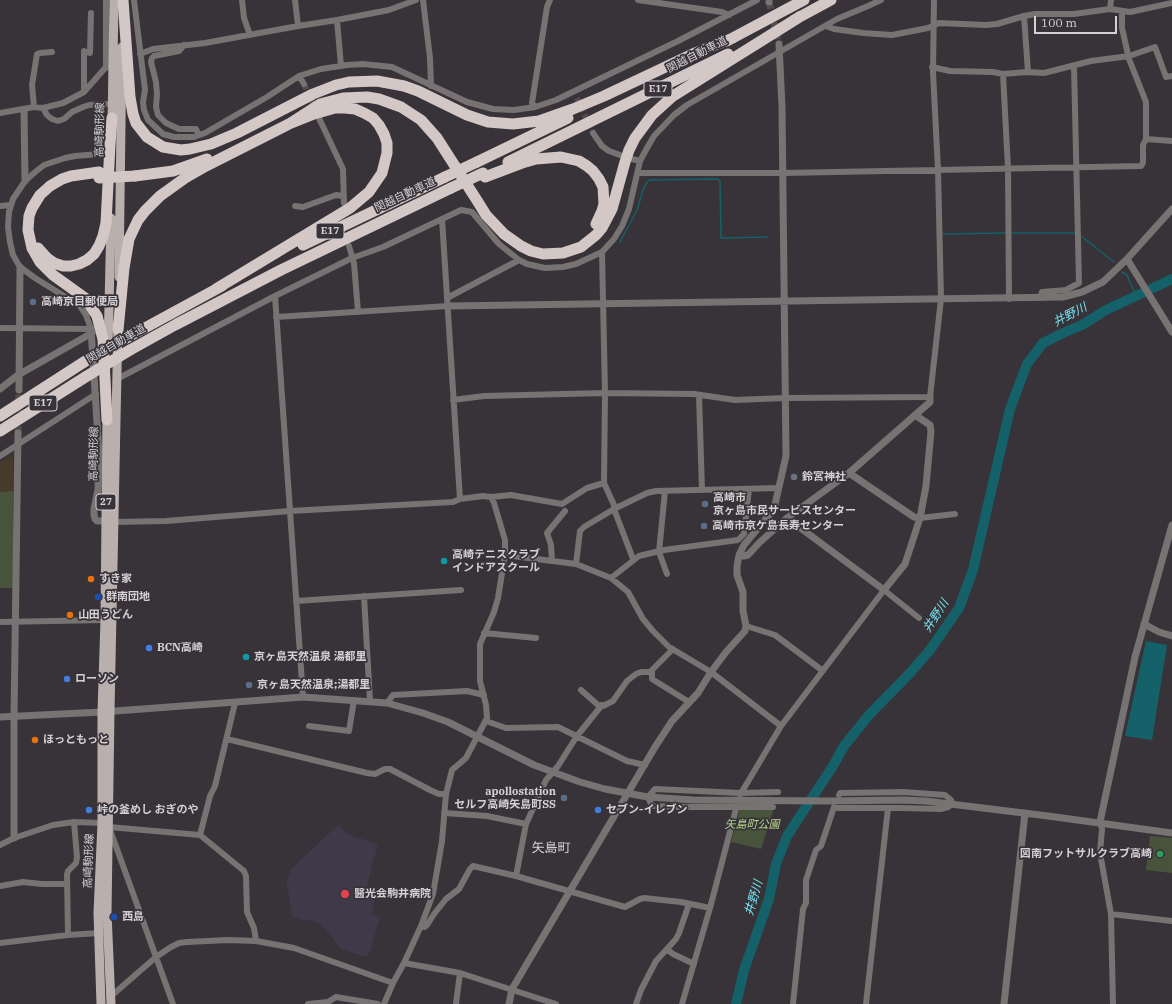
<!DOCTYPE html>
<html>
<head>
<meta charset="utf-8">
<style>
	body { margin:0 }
	#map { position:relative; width:1172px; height:1004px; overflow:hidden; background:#383338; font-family:"IBM Plex Serif",serif }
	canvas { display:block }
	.scale { position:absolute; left:1034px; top:16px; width:83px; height:18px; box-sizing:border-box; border:2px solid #d4d0d4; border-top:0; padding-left:5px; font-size:12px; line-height:14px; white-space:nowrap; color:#d4d0d4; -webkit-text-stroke:3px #383338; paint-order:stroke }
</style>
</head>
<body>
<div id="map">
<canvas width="1172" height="1004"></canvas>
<div class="scale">100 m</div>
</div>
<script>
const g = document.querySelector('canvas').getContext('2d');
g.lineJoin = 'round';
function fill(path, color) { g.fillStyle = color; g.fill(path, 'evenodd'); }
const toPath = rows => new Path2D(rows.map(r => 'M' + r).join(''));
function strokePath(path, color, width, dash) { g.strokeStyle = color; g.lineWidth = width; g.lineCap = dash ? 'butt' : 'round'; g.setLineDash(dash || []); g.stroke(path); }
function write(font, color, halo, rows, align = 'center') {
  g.font = font + ' "IBM Plex Serif","Noto Sans JP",serif'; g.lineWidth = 3.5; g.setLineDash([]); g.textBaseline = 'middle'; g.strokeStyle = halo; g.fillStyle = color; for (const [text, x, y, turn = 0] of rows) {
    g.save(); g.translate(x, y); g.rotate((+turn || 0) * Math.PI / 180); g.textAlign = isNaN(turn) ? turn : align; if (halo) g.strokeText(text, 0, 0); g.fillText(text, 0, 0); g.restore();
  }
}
fill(toPath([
	[12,455,13,456,13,588,0,588,0,463]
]), '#463a2b');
fill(toPath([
	[338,825,349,835,378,844,367,885,378,888,371,914,380,917,371,948,367,957,341,949,326,930,318,923,313,921,302,920,292,917,288,890,286,884,291,869]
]), '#3f394a');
fill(toPath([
	[13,491,13,588,0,588,0,492],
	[774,808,761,849,731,842,740,809],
	[1150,836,1172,838,1172,873,1146,870]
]), '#47533a');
fill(toPath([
	[1146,641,1167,645,1152,740,1125,736]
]), '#146169');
strokePath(toPath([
	[1012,233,1075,233],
	[943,234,1005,233],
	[1081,236,1114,262],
	[620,242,637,210,644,187,649,180,717,179,720,181,721,238,768,237],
	[1122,272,1127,275,1136,296]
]), '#146169', 1.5);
strokePath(toPath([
	[736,1004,744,970,769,899,776,864,787,836,833,766,844,746,869,715,910,673,930,650,959,608,973,570,1010,409,1027,364,1043,343,1063,333,1082,325,1106,310,1172,279]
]), '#146169', 10);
strokePath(toPath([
	[304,84,315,109],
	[577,98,593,133]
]), '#4f4b4f', 6, [6, 3]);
strokePath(toPath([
	[769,2,779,44],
	[18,433,19,390]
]), '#4f4b4f', 7, [7, 3.5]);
strokePath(toPath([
	[134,0,145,90,143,102,144,110,148,120,163,134,174,137,194,137,205,133,267,97,299,76,321,69,347,65,363,64,392,67,467,102,493,109,514,110,535,107,556,100,678,41,757,0],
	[242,0,244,18,250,35],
	[295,0,298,26],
	[423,0,430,58,431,86],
	[638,0,722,12,729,15],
	[1110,9,1111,0],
	[1122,11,1122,28,1129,59,1146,102,1146,139],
	[1024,16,1028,72],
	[337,20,341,66],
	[826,26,834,29,863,33,892,35,928,28,939,23,986,25,997,24,1024,16,1035,14,1074,14,1110,9,1130,12,1172,3],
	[184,45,179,51,154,56,152,58,151,62,156,82,157,94,156,107,158,115,166,123,179,129,196,129,199,135],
	[140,54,153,49,205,43,298,26,337,20,389,10,416,0],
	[932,67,950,71,993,72,1003,74,1027,72,1044,73,1091,61,1129,56,1155,47,1166,77,1172,76],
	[106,68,106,0],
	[1003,74,1008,168,1009,299],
	[299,76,304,84],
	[84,92,84,51,90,53,91,13],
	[34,107,32,85,37,54,40,53,52,52],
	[535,107,532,103,547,7,550,0],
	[43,108,47,115,52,119,58,121,64,119,72,112,83,107,89,105,106,104],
	[0,113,34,107,43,108,63,103,84,92,113,59],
	[318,116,343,169,344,203],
	[593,133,602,146,609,151,620,155],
	[632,159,640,161],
	[638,173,783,173,1141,166,1143,163,1143,145,1146,139,1172,141],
	[0,206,11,205],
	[295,206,303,207,336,195,343,196],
	[349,246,354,263,358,312],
	[602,252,605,393,604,483,614,505,614,509,647,493,656,491,779,488],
	[275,296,303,697],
	[447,298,519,260,527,264,545,268,563,267,576,264,602,252,614,239,622,226,629,209,640,161,647,148,654,136,674,115,687,105,837,19,868,6,881,0],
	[1040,298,1042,292,1066,290,1079,283,1074,66],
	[276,317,448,306],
	[0,328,91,329,86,315,80,306,35,278,20,267,13,255,10,242,8,227,9,212,13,199,25,181,34,173,44,165,65,158,75,156,99,154,102,119],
	[117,379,275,296,352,258,383,247,461,210,472,212,499,244,519,260],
	[699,395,702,490],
	[453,400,484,396,605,393,694,394,735,400,785,398,930,397,941,299,938,170,933,72,934,0],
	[0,456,96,394],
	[665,491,659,552,667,574],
	[460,499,483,496,491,497,511,495,562,504,587,488,604,483],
	[920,518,955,514],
	[114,522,166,521,290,511,453,502,460,499,442,219],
	[505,555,576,564,611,578,628,592,643,619,653,631,669,647,711,672,781,726],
	[552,561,551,545,547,533,565,511],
	[576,564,580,531,584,527,614,509,633,559],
	[611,578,639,556,664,550,738,540,744,534,749,489],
	[364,596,370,701],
	[296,601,461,590],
	[0,622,105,620],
	[746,626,775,635,823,671],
	[484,633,536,638],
	[673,649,652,670,652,679,689,702],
	[581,690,598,705,603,706,613,701,627,681,636,674,641,672,652,672],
	[387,703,393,695,467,691,484,695],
	[486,721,506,728,558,727,627,761,645,765],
	[309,726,349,731,354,700],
	[227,739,367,773,375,774,385,769,390,769,430,790,439,794,446,794],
	[740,795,781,726,884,590,919,618],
	[773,807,682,807,653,806,651,804,648,797,655,789,741,793,778,792],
	[834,808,901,808,941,809,948,807,952,804,951,800,945,795,903,792,840,793,839,795],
	[444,813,487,816,526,824],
	[1100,822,1102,829,1100,853,1111,914,1113,1004],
	[109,827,200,835,244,871,246,876,247,912,254,928,256,941],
	[200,835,210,796,215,786,235,703],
	[0,845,14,838,53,825,74,822,102,823,109,827,173,1004],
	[516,876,526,824,546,780,558,766,577,736,602,705],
	[0,886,23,882,42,884,67,884],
	[1111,914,1172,921],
	[421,926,425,927,427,925,434,914,446,899,459,889,470,869,473,866,516,876,625,907,640,899,644,898,681,902,710,908],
	[68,935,67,875,68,871,76,863,77,857,74,822],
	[0,943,68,935,99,933],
	[667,949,673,954,694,964],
	[404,963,460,973,556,1004],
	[110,997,156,957,171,947,179,943,187,942,228,940,256,941,294,948,393,983],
	[308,1004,328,1002,336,997,378,1004],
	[384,1004,393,983,404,963,421,926,433,894,442,841,446,794,452,770,466,758,487,718,486,705,480,681,480,644,494,612,498,598,505,555,505,540,494,503,491,497],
	[456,1004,460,973],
	[636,1004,641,990,656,961,676,939,679,933,689,904],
	[682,1004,710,908,737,805],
	[793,1004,803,909,806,903,806,880,816,850,821,846,834,807],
	[866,1004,888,808]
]), '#777372', 6);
strokePath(toPath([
	[769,0,769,2],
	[24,110,25,181],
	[1127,259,1172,332],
	[448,306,1063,297,1082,292,1103,282,1127,259,1172,209],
	[91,329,99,454,98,490,94,509,94,515,95,519,97,521,110,521],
	[0,389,18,375,92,333],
	[19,390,20,267],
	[849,473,914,517,920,518],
	[787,518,884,590,905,564,920,518,926,486,931,431,930,425,915,415],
	[739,555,744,556,748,555,759,543,787,518,849,473,930,402,930,397],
	[1144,624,1159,632,1172,636],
	[0,717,102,712,303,697,387,703,423,713,448,722,534,765,580,782,605,789,648,797,693,800,828,801,903,800,926,801,1048,816,1172,833],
	[1100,822,1135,657,1172,525],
	[14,838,14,717,18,433],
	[509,1004,512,989,655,747,672,721,698,693,711,672,726,652,745,631,746,626,743,611,743,592,737,575,737,567,739,555,744,545,774,509,786,456,782,107,779,44],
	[1004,1004,1025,813]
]), '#777372', 7);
strokePath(toPath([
	[112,125,114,0],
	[119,277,122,47],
	[108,349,111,218],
	[101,1004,98,913,102,823,102,712,105,620,107,414],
	[111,1004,107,913,110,711,118,323]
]), '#b9b0ae', 9);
strokePath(toPath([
	[123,0,130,97,133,114,136,123,147,137,163,147,181,150,190,149,211,144,237,133,313,94,336,85,349,82,377,81,404,86,418,91,467,115,488,122,513,124,539,121,573,109,604,96,695,53,733,38],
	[794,20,831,0],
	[727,41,804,0],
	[289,124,320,104,343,98,367,97,379,99,401,107,421,120,437,138,478,202,486,215,504,234,521,246,531,251,543,254,563,253,581,247,596,235,602,228,612,209,625,162,629,150,635,138,652,115,673,96,801,16],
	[477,162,568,118],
	[508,162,728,54],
	[99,172,71,176,62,179,50,186,40,195,32,208,29,216,28,230,32,248,40,262,53,275,85,298,97,316,103,339,107,420],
	[135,176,173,171,207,159],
	[485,177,522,163,536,159,561,157,579,161,587,166,593,171,599,179,603,187,604,204,602,211,596,224],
	[303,245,445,177],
	[38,248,47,258,54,263,63,266,71,266,79,264,87,260,94,254,99,246,103,236,106,223,110,145,112,118],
	[118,330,124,268,129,239,138,220,145,211,160,196,185,178,206,166,289,124,314,114,335,108,345,108,355,109,364,113,373,118,379,125,384,134,387,143,387,153,382,173,369,192,350,208,216,289],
	[130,336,222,286],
	[130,350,175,325,281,270,451,188],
	[0,416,84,362],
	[0,431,87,376]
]), '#d3c8c6', 11);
strokePath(toPath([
	[445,177,477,162],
	[99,178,135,176],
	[451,188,483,173],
	[84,362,130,336],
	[87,376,130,350]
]), '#d3c8c6', 11);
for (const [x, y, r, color] of [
	[33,302,4,"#5c6f8a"],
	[794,477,4,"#6b7280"],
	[705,504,4,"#5c6f8a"],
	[704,526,4,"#5c6f8a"],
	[444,561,4,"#0f9aa8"],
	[91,579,4,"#e8710a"],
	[98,597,4,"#1a4fb4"],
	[70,615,4,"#e8710a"],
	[149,648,4,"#3f7fe0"],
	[246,657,4,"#0f9aa8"],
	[67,679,4,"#3f7fe0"],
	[249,685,4,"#5c6f8a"],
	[35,740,4,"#e8710a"],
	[564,798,4,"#5c6f8a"],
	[89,810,4,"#3f7fe0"],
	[598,810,4,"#3f7fe0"],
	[1160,854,4,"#2e9e5b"],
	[345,894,5,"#e0444e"],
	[114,917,4,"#1a4fb4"]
]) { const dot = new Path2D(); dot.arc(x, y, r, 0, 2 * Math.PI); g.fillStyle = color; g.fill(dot); strokePath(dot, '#383338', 1.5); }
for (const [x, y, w] of [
	[658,89,28],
	[330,231,28],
	[43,403,28],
	[106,502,20]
]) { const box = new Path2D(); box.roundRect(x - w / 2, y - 8, w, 16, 3); g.fillStyle = '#383338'; g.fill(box); strokePath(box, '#d4d0d4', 1); }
write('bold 10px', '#d4d0d4', null, [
	["E17",658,89],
	["E17",330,231],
	["E17",43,403],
	["27",106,502]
]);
write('11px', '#d4d0d4', '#383338', [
	["関越自動車道",697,55,-27],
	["高崎駒形線",100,130,-89],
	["関越自動車道",405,195,-25],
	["関越自動車道",116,344,-30],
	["高崎駒形線",94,454,-89],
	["高崎駒形線",89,861,-88]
]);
write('bold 11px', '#d4d0d4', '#383338', [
	["高崎京目郵便局",41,302],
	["鈴宮神社",802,477],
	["高崎市",713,498],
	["京ヶ島市民サービスセンター",713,511],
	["高崎市京ケ島長寿センター",712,526],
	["高崎テニスクラブ",452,555],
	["インドアスクール",452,568],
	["すき家",99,579],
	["群南団地",106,597],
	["山田うどん",78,615],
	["BCN高崎",157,648],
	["京ヶ島天然温泉 湯都里",254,657],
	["ローソン",75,679],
	["京ヶ島天然温泉;湯都里",257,685],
	["ほっともっと",43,740],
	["apollostation",556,792,"right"],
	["セルフ高崎矢島町SS",556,805,"right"],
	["峠の釜めし おぎのや",97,810],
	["セブン-イレブン",606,810],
	["図南フットサルクラブ高崎",1152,854,"right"],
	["醫光会駒井病院",354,894],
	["西島",122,917]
], 'left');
write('italic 11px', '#b5d68e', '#383338', [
	["矢島町公園",752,825]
]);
write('italic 12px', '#73e0ed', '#383338', [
	["井野川",1070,315,-28],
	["井野川",936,616,-57],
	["井野川",754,898,-74]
]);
write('13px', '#d5ced6', '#383338', [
	["矢島町",551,848]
]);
</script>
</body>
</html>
